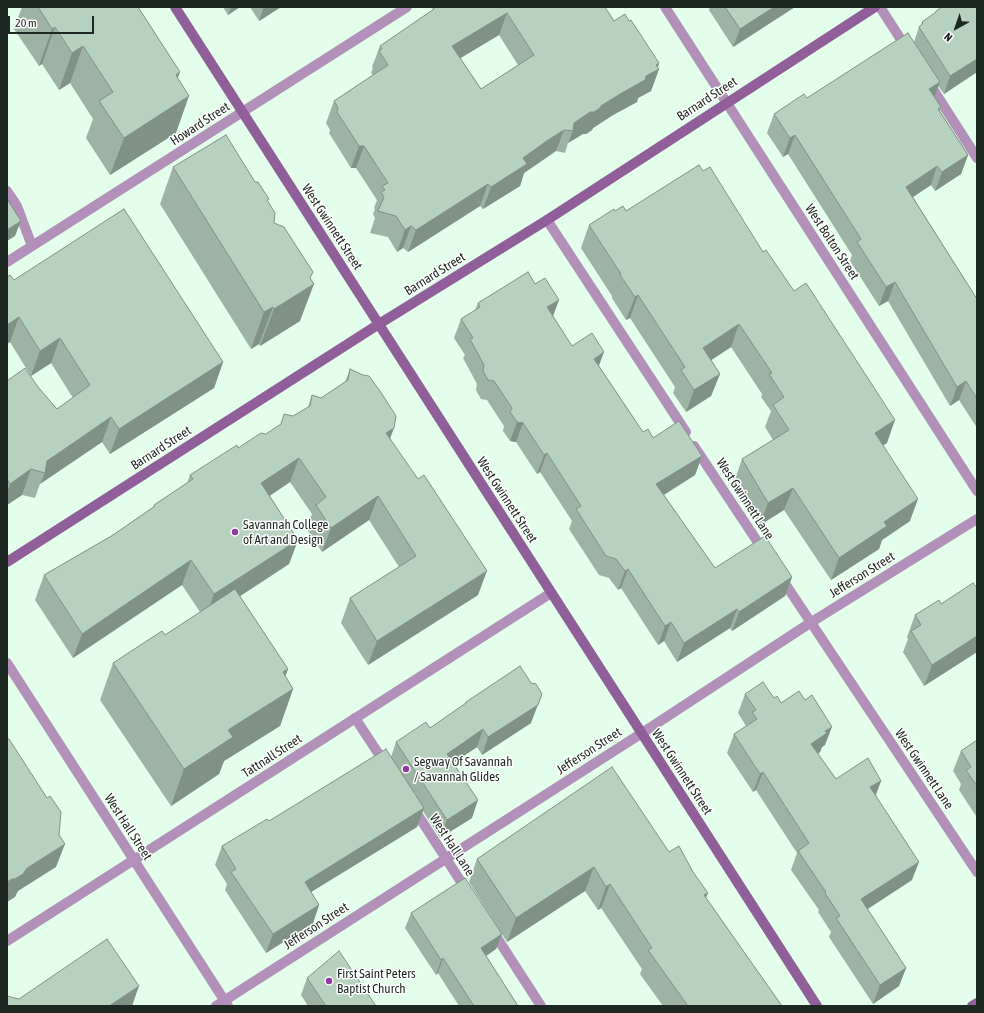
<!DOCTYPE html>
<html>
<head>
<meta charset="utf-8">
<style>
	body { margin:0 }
	#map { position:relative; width:984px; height:1013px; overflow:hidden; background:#e3feeb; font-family:"Asap Condensed",sans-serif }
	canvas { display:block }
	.frame { position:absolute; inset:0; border:8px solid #1e2822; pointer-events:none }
	.north { position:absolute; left:936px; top:8px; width:40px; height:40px; -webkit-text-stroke:3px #fff; paint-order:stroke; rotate:220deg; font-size:11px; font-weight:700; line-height:16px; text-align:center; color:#1e2822 }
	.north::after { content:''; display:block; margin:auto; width:14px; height:18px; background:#1e2822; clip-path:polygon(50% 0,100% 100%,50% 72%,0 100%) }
	.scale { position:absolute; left:8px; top:16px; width:86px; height:18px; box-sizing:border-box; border:2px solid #1e2822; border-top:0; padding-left:5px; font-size:12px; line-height:14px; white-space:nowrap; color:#1e2822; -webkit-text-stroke:3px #fff; paint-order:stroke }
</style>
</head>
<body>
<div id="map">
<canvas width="984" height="1013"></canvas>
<div class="frame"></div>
<div class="north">N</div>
<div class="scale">20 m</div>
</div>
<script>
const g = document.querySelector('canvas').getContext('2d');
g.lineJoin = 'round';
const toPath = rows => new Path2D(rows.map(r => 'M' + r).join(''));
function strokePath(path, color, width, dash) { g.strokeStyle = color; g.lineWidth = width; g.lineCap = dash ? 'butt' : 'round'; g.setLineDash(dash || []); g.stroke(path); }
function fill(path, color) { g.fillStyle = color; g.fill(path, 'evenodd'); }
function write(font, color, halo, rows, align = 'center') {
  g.font = font + ' "Asap Condensed",sans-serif'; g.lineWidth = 3; g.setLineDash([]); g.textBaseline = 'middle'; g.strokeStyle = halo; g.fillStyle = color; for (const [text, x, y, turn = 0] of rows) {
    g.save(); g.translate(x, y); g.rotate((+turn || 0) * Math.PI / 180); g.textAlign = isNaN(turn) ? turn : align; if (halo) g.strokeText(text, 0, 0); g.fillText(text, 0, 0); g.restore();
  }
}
strokePath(toPath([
	[880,7,907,49],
	[929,83,977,158],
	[7,191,17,206,32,246],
	[547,220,686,432],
	[694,446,765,553],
	[780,576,977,872],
	[355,718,386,765],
	[414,809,467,891],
	[492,930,541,1006]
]), '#b290b9', 10);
strokePath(toPath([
	[665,7,977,491],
	[7,262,407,7],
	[7,663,228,1006],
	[7,941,551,593],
	[216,1006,642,733,810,623,977,519]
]), '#b290b9', 10);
strokePath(toPath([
	[175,7,817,1006],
	[7,562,379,324,547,220,875,7],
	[972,1006,977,1003]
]), '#905f9a', 10);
fill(toPath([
	[22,7,138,7,180,72,177,78,176,133,110,175,86,138,93,119,70,83,59,90,42,64,39,66,14,29],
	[223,7,240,7,228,15],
	[250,7,281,7,259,21],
	[433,7,614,21,659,63,658,67,659,69,651,91,638,98,637,102,613,115,593,128,592,130,586,134,583,134,568,143,565,153,556,151,524,173,520,186,483,209,480,206,408,252,403,248,397,252,388,237,370,233,375,218,373,214,375,209,374,208,377,200,356,168,351,168,329,133,330,130,326,123,334,101,373,75,371,73,373,68,372,67,380,46,432,11],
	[499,35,518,65,481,89,460,58],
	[710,7,795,7,733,47,709,10],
	[977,7,977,72,944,94,938,86,934,97,941,107,940,111,968,155,961,174,935,191,931,185,913,197,977,299,977,428,959,400,950,406,888,301,879,306,850,261,852,255,788,154,783,157,767,133,774,114,807,98,914,42,919,27,921,25,922,22,935,13,936,11],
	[173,167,268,202,274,223,310,278,300,321,260,346,259,344,251,349,160,204],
	[703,171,763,252,887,443,883,445,910,521,882,540,879,549,831,580,784,510,760,525,734,482,742,459,773,440,765,427,771,411,761,397,762,394,731,347,711,360,720,374,711,396,686,412,673,393,675,387,630,318,626,320,612,298,612,296,581,248,589,225,615,211,626,211],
	[7,277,223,362,214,388,110,454,102,442,40,484,35,498,22,495,7,505,7,381,38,387,57,409,73,398,51,363,31,376,10,342,7,344],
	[478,303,553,316,572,346,599,366,643,432,653,438,702,456,695,475,664,495,715,568,792,577,785,596,732,631,730,628,677,662,664,641,658,645,621,588,618,590,609,578,599,575,569,529,572,521,540,472,537,474,516,442,510,441,503,431,504,426,487,400,481,399,476,390,477,384,463,358,465,355,454,338,461,319,475,310],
	[350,369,390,438,478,595,368,665,341,623,350,598,399,567,369,520,322,552,307,529,312,514,290,482,270,496,298,540,289,564,240,596,288,669,285,676,293,689,280,726,224,761,219,774,171,806,100,700,113,663,165,635,200,612,182,585,73,658,35,600,44,575,113,535,153,507,154,505,187,483,190,475,238,448,266,434,308,407,312,395,321,398,345,382],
	[977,588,977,652,924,686,903,652,908,639,907,637,915,615],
	[745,694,774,698,781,703,825,745,822,747,820,752,818,754,836,779,881,781,876,795,912,880,867,909,906,968,899,986,873,1004,829,937,831,932,818,912,819,910,791,870,797,853,756,790,753,792,727,753,734,734,746,726,738,713],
	[466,702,531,723,482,755,477,747,453,763,472,818,440,838,423,811,417,827,311,892,319,905,313,923,266,953,225,890,227,884,215,865,222,846,391,757,396,742,430,728,464,705],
	[977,740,977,816,976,816,959,790,961,784,953,771,961,751],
	[669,852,706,898,782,1006,663,1006,640,974,642,969,601,908,598,910,585,891,507,942,469,882,477,859],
	[411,913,502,934,496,949,486,956,518,1006,459,1006,438,973,436,975,405,928],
	[307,978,376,1006,308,1006,301,995]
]), '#9db4a4');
fill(toPath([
	[231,7,240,7,228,15],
	[264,7,281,7,259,21],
	[774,7,795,7,733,47,740,29],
	[507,13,499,35,444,68,452,46],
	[55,27,42,64,39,66,52,29],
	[83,46,70,83,59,90,72,53],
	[977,59,977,72,944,94,950,76],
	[659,63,657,71,659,69,651,91,638,98,637,102,613,115,593,128,592,130,586,134,583,134,568,143,573,131,574,123,646,76,656,65],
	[180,72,166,109,176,75],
	[940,82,933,101,929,89],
	[189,96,176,133,110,175,124,138],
	[564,130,556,151,524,173,520,186,483,209,491,187,523,158,548,140],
	[795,135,788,154,783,157,790,138],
	[359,146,364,146,356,168,351,168],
	[968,155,961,174,935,191,942,172],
	[937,166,931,185,899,206,906,187],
	[488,184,480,206,408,252,416,230],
	[21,221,15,236,7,241,7,230],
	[411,226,403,248,397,252,405,230],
	[895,282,888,301,879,306,886,287],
	[314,284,300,321,260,346,274,309],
	[638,295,630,318,626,320,635,297],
	[559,300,552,319,547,307],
	[273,307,259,344,251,349,264,312],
	[19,317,10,342,7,344,7,325],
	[739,324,731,347,695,371,703,348],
	[60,338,51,363,31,376,40,351],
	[604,352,597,371,594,359],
	[223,362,214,388,110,454,119,429],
	[720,374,711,396,686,412,694,390],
	[966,381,959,400,950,406,957,387],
	[111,417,102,442,40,484,45,473,47,461],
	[895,420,887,443,867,455,875,433],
	[517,422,523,423,516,442,510,441],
	[394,428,385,452,386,433],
	[547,453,540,472,537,474,544,455],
	[702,456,695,475,649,504,656,484],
	[299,458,290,482,252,507,261,483],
	[31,469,22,495,7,505,7,493,10,484],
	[793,488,784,510,760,525,768,503],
	[378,496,369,520,322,552,331,528],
	[918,499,910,521,882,540,879,549,831,580,839,558,884,522],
	[298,540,289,564,205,619,214,594],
	[191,560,182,585,73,658,82,634],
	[628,569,621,588,618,590,625,571],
	[487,571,478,595,368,665,377,641],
	[792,577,785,596,732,631,739,612],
	[737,609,730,628,677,662,684,643],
	[671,622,664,641,658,645,665,626],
	[977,636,977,652,924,686,932,665],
	[288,669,277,699,293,689,280,726,224,761,219,774,171,806,184,769,228,730,283,672],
	[542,694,531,723,482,755,488,737],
	[832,727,825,745,822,747,820,752,804,763,811,744,825,731],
	[483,729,477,747,441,771,447,754],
	[763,772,756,790,753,792,760,774],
	[881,781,874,799,870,787],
	[478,800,472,818,440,838,447,820],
	[424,808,417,827,298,900,305,882],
	[65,844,56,867,18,891,15,897,7,902,7,882,27,868],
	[919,862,912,880,854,918,861,899],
	[594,867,585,891,507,942,516,918],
	[610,884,601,908,598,910,606,887],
	[708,893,699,916,704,895],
	[319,905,313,923,266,953,273,934],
	[502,934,496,949,476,963,481,948],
	[443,958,438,973,436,975,441,960],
	[906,968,899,986,873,1004,880,985],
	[139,986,132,1006,109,1006]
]), '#809286');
const building = toPath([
	[38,7,138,7,180,72,176,75,189,96,124,138,99,101,113,92,83,46,72,53,55,27,52,29,38,7],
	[433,7,605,7,614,21,625,14,629,21,631,20,659,63,656,65,659,69,646,76,645,80,620,94,601,106,600,108,594,112,590,112,574,123,573,131,564,130,548,140,523,158,527,164,491,187,488,184,416,230,411,226,405,230,396,216,378,211,384,197,381,192,385,190,382,186,388,183,364,146,359,146,337,112,338,108,334,101,388,65,379,51,382,49,380,46,434,9,433,7],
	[507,13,534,55,481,89,452,46,507,13],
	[725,7,774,7,740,29,725,7],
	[942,7,977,7,977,59,950,76,919,27,923,23,922,22,936,12,936,11,942,7],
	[908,33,940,82,929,89,941,107,938,109,968,155,942,172,937,166,906,187,977,299,977,399,966,381,957,387,895,282,886,287,857,242,861,239,795,135,790,138,774,114,804,94,807,98,908,33],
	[226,135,255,182,258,182,269,199,267,200,275,213,274,223,284,227,313,272,310,278,314,284,274,309,273,307,264,312,173,167,226,135],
	[699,165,703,171,710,167,763,252,766,250,794,291,806,283,895,420,875,433,918,499,884,522,887,526,839,558,793,488,768,503,742,459,789,430,773,405,784,397,769,374,772,373,739,324,703,348,720,374,694,390,681,370,685,367,638,295,635,297,620,275,621,274,589,225,614,209,615,211,623,206,626,211,699,165],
	[7,199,21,221,7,230,7,199],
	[124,209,223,362,119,429,111,417,47,461,45,473,31,469,10,484,7,479,7,381,25,368,38,387,57,409,90,385,60,338,40,351,19,317,7,325,7,277,10,275,14,280,124,209],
	[528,272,535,284,545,278,559,300,547,307,572,346,592,333,604,352,594,359,643,432,648,429,653,438,679,421,702,456,656,484,715,568,765,536,792,577,739,612,737,609,684,643,671,622,665,626,628,569,625,571,616,559,606,556,576,509,581,506,547,453,544,455,523,423,517,422,510,412,512,408,494,381,488,380,483,371,484,365,470,339,473,338,461,319,480,307,478,303,528,272],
	[350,369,363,375,369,376,382,394,396,416,394,428,386,433,418,479,424,475,487,571,377,641,350,598,416,556,378,496,331,528,316,505,326,497,299,458,261,483,298,540,214,594,191,560,82,634,44,575,113,535,155,506,154,505,193,479,190,475,237,445,238,448,261,433,266,434,281,424,284,414,293,416,310,406,312,395,321,398,348,380,350,369],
	[973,583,977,588,977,636,932,665,911,631,921,625,915,615,939,600,941,604,973,583],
	[235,589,288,669,283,672,293,689,228,730,233,737,184,769,113,663,162,631,165,635,235,589],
	[520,666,531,683,536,684,542,694,538,705,488,737,483,729,447,754,478,800,447,820,396,742,426,722,430,728,466,703,466,702,520,666],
	[763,682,774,698,777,696,781,703,799,691,805,700,812,695,832,727,825,731,827,733,811,744,836,779,868,758,881,781,870,787,919,862,861,899,906,968,880,985,836,918,840,916,825,893,826,892,798,851,809,843,763,772,760,774,734,734,757,719,752,712,756,710,745,694,763,682],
	[7,739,9,739,47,798,50,796,61,812,59,835,65,844,27,868,23,874,15,879,12,879,7,882,7,739],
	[977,740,977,786,966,770,971,767,961,751,977,740],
	[386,749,424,808,305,882,319,905,273,934,231,872,236,869,222,846,267,819,269,821,386,749],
	[612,767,669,852,679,846,693,872,708,893,704,895,782,1006,688,1006,648,950,652,948,610,884,606,887,594,867,516,918,477,859,612,767],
	[465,878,502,934,481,948,518,1006,474,1006,443,958,441,960,411,913,465,878],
	[107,939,139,986,109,1006,7,1006,7,996,19,999,107,939],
	[339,951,376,1006,326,1006,307,978,339,951]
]);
fill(building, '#b7d1bf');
strokePath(building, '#809286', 1);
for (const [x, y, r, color] of [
	[235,532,4,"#9138a4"],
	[406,769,4,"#9138a4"],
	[329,981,4,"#9138a4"]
]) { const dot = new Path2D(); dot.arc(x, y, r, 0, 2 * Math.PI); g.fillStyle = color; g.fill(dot); strokePath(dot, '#fff', 1.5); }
write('13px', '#1e2822', '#fff', [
	["Barnard Street",707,99,-33],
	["Howard Street",200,124,-33],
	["West Gwinnett Street",332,227,57],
	["West Bolton Street",832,242,57],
	["Barnard Street",435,274,-32],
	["Barnard Street",161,448,-33],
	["West Gwinnett Lane",745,499,57],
	["West Gwinnett Street",507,500,57],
	["Jefferson Street",862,575,-32],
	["Jefferson Street",589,751,-33],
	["Tattnall Street",272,756,-33],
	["West Gwinnett Lane",924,769,56],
	["West Gwinnett Street",682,772,57],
	["West Hall Street",128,827,57],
	["West Hall Lane",452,845,57],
	["Jefferson Street",316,926,-33]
]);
write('13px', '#1e2822', '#fff', [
	["Savannah College",243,525],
	["of Art and Design",243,540],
	["Segway Of Savannah",414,762],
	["/ Savannah Glides",414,777],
	["First Saint Peters",337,974],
	["Baptist Church",337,989]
], 'left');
</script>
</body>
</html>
